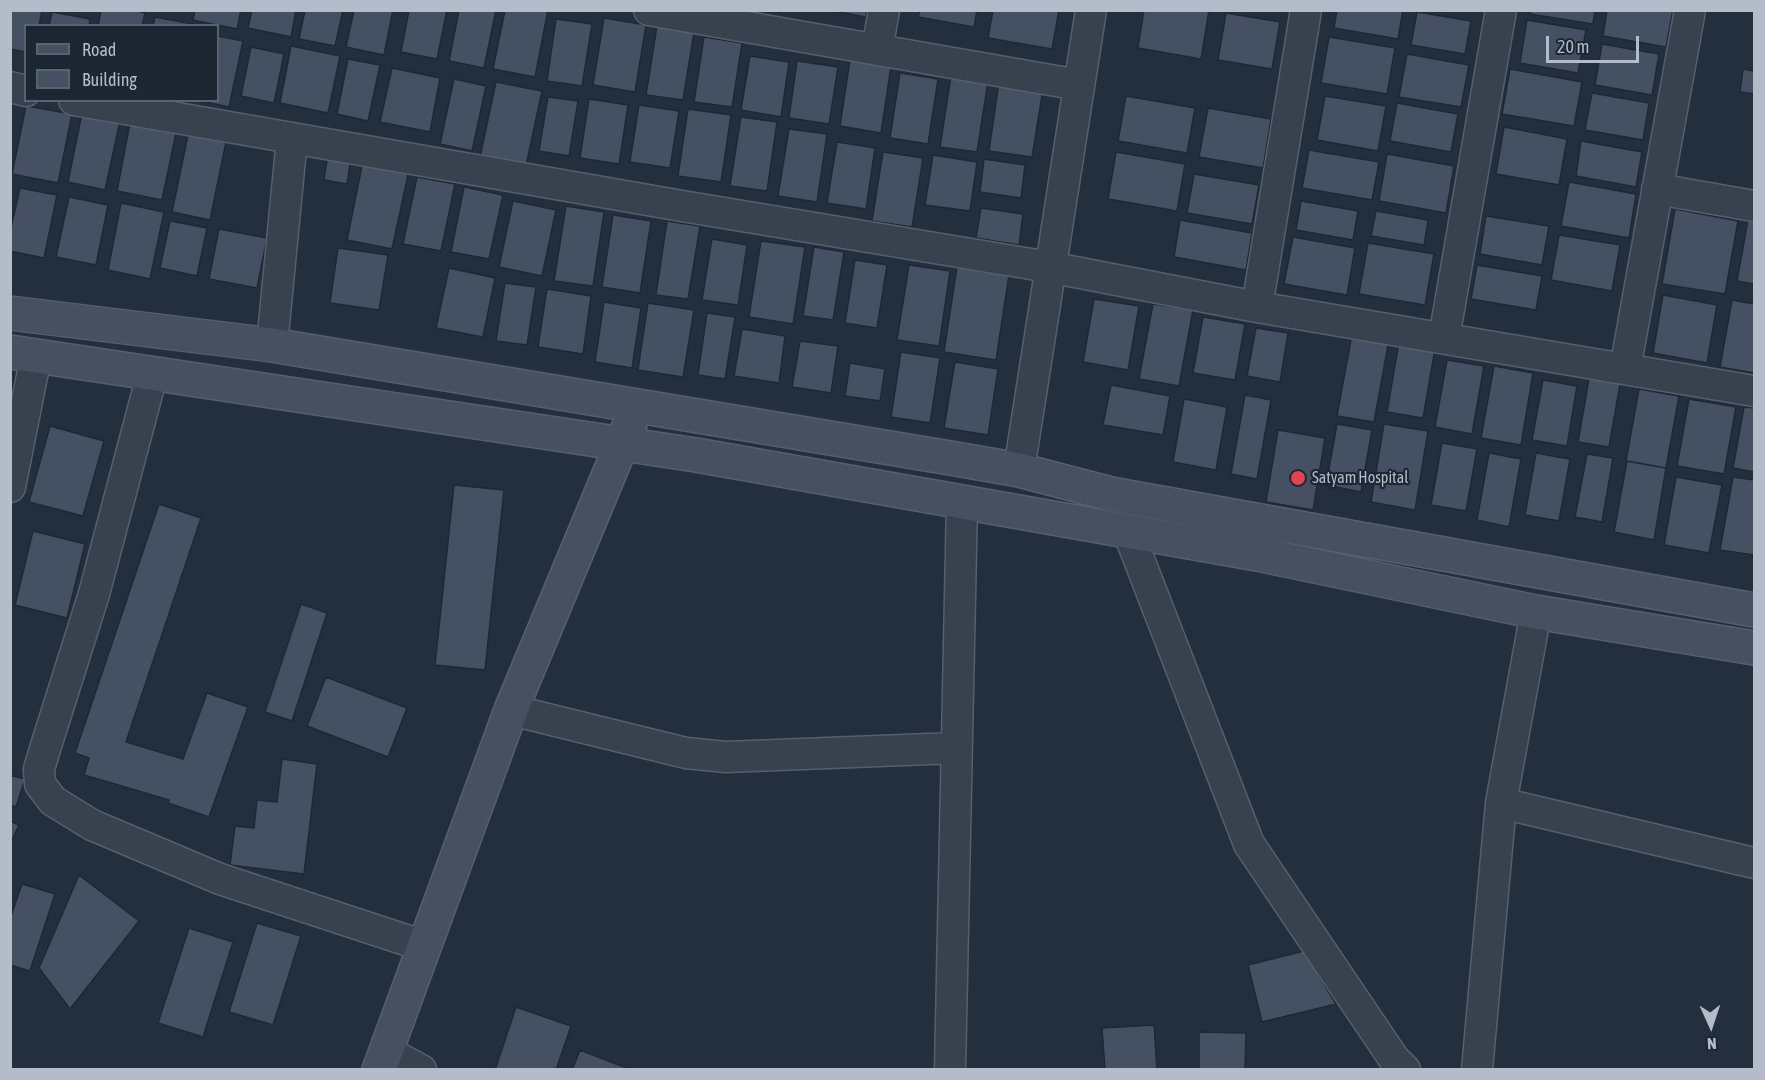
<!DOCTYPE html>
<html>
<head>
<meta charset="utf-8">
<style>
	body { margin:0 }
	#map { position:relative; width:1765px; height:1080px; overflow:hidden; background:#242f3e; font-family:"Asap Condensed",sans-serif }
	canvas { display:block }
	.frame { position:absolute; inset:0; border:12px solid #b4bcc9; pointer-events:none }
	.legend { position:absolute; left:24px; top:24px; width:195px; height:78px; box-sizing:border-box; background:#1d2633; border:2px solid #59626f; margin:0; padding:8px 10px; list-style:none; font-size:18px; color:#b4bcc9 }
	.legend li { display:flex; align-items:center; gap:12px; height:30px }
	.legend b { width:30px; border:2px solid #59626f }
	.north { position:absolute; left:1681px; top:996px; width:60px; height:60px; -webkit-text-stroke:4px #1d2633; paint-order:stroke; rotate:177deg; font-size:16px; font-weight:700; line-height:24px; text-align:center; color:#b4bcc9 }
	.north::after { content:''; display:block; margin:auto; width:21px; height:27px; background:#b4bcc9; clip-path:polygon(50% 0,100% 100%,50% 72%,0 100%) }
	.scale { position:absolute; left:1546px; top:36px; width:93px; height:27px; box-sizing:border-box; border:3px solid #b4bcc9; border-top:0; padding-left:8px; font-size:18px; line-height:21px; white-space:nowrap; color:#b4bcc9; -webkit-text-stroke:4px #1d2633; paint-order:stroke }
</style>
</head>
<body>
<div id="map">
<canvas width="1765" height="1080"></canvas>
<div class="frame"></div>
<ul class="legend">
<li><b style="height:8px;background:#465061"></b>Road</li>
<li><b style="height:16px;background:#455162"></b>Building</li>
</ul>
<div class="north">N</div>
<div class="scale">20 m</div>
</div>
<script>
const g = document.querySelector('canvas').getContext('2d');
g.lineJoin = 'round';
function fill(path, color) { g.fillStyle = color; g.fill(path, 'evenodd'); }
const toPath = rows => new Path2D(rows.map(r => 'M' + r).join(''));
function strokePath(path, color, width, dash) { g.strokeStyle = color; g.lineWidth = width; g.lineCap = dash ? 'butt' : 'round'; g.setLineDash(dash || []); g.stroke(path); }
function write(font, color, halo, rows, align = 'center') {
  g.font = font + ' "Asap Condensed",sans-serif'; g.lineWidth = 4.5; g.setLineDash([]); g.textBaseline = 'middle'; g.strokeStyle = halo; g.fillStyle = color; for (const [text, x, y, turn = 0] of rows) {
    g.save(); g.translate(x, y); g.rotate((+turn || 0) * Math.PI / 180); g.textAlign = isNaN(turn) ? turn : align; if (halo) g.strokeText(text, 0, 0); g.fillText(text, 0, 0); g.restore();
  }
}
const building = toPath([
	[10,10,42,10,39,26,26,26,26,52,10,49,10,10],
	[101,10,133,10,145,13,142,26,98,26,101,10],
	[195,10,241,10,237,29,193,20,195,10],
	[252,10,296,10,291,37,248,28,252,10],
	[305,10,343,10,335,46,299,39,305,10],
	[354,10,393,10,384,55,346,47,354,10],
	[409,10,447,10,437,59,401,52,409,10],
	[459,10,496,10,484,68,449,61,459,10],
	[505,10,548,10,535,77,493,69,505,10],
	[829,10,867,10,866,17,829,10],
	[920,10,977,10,974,27,918,17,920,10],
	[993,10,1059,10,1052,49,988,38,993,10],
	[1144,10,1209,10,1201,59,1138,48,1144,10],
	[1337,10,1403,10,1398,39,1334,28,1337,10],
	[1531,10,1595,10,1593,24,1530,14,1531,10],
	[1607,10,1673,10,1666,47,1603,36,1607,10],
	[52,12,90,19,89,26,49,26,52,12],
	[1417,12,1471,21,1465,54,1411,45,1417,12],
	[1226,13,1280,22,1272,69,1218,60,1226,13],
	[155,17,192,24,191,26,153,26,155,17],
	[604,18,646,25,635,92,593,85,604,18],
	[556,19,592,24,582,86,547,81,556,19],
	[1527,20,1586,30,1578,73,1520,63,1527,20],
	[657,26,694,32,683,100,646,95,657,26],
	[218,36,243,41,229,107,197,100,218,100,218,36],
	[704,37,742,43,732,107,694,102,704,37],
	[1329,37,1395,48,1387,94,1321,83,1329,37],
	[1602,44,1659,54,1652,95,1595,85,1602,44],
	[291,46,340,56,328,113,280,103,291,46],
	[251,47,284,54,274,103,241,96,251,47],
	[1407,54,1469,65,1461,107,1399,97,1407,54],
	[750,56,789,62,781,117,741,110,750,56],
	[348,59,380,65,368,121,337,114,348,59],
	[850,60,891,66,881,133,840,126,850,60],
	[797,61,838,67,829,124,789,118,797,61],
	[392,68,440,78,430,132,380,122,392,68],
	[1510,69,1582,82,1574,126,1502,114,1510,69],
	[1743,69,1754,71,1754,94,1740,92,1743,69],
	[900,73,938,79,928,144,890,138,900,73],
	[951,76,988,81,977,152,940,147,951,76],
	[454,79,486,86,472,151,440,144,454,79],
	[496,82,542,91,526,166,480,157,496,82],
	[999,82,1043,89,1032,157,989,151,999,82],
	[1592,93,1649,103,1643,140,1585,130,1592,93],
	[1126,96,1195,108,1187,153,1118,141,1126,96],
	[1325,96,1386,106,1378,151,1317,140,1325,96],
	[548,97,578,101,569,156,539,151,548,97],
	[589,99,628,105,619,164,580,158,589,99],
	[1397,103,1458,114,1451,152,1390,141,1397,103],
	[639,105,679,111,670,168,630,162,639,105],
	[26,106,72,114,58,183,12,174,26,106],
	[1208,108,1271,119,1263,168,1199,157,1208,108],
	[688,109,731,115,721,182,678,176,688,109],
	[82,113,120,121,105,190,68,182,82,113],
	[741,117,777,122,767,191,730,186,741,117],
	[130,123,176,133,162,200,117,191,130,123],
	[1504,127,1567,139,1559,185,1496,174,1504,127],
	[789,129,827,134,817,202,778,196,789,129],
	[188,135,226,142,210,220,172,212,188,135],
	[1581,141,1642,152,1636,187,1576,176,1581,141],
	[837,142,875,148,866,209,827,203,837,142],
	[1309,150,1379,162,1372,200,1302,188,1309,150],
	[883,152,923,158,912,227,872,221,883,152],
	[1116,152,1185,164,1177,211,1108,199,1116,152],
	[328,153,351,157,347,184,324,180,328,153],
	[1387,154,1454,166,1446,213,1379,201,1387,154],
	[933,155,977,162,970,211,925,205,933,155],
	[984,159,1025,165,1021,198,980,192,984,159],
	[363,161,409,170,392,249,347,240,363,161],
	[1194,174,1259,185,1252,224,1187,213,1194,174],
	[417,177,455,184,441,251,403,244,417,177],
	[1569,182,1636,194,1629,238,1561,226,1569,182],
	[464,187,503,195,489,259,451,252,464,187],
	[20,188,57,195,44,258,10,251,10,232,20,188],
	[69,197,108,205,96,265,56,257,69,197],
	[513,201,556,210,542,276,499,267,513,201],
	[1301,201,1358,211,1353,240,1296,230,1301,201],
	[121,203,164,212,150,279,108,270,121,203],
	[566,206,604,212,593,286,554,281,566,206],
	[981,208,1023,214,1019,245,976,238,981,208],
	[1675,209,1738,221,1725,294,1662,284,1675,209],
	[1376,211,1428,220,1424,245,1371,236,1376,211],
	[613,215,651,221,640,293,602,287,613,215],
	[1486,216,1549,226,1542,265,1480,254,1486,216],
	[1180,220,1252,233,1246,270,1174,257,1180,220],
	[1748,220,1754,221,1754,284,1737,281,1748,220],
	[170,221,207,228,197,276,160,268,170,221],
	[667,221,700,226,688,299,656,295,667,221],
	[219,229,267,238,257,288,209,279,219,229],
	[1559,235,1620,245,1612,291,1551,280,1559,235],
	[1293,237,1355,248,1347,295,1284,284,1293,237],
	[712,239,747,245,738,305,702,300,712,239],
	[761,241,805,247,793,324,749,317,761,241],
	[1368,243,1434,254,1425,305,1359,294,1368,243],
	[814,247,844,252,833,320,803,316,814,247],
	[338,248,388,255,379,310,330,303,338,248],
	[855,260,887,265,877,328,845,323,855,260],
	[909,265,950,271,939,346,897,340,909,265],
	[1477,265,1542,276,1536,310,1471,299,1477,265],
	[957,267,1009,275,996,360,944,352,957,267],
	[449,268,495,278,483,337,436,328,449,268],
	[505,283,536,287,527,345,496,341,505,283],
	[547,289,591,296,583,354,538,347,547,289],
	[1663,295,1717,305,1707,363,1653,353,1663,295],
	[1094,299,1139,306,1128,370,1083,362,1094,299],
	[1732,300,1754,304,1754,373,1720,367,1732,300],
	[604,302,641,308,632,368,595,362,604,302],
	[648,303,694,310,683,377,638,370,648,303],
	[1153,304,1193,310,1179,386,1139,379,1153,304],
	[707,313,735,317,725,379,698,375,707,313],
	[1203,317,1245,324,1235,380,1193,373,1203,317],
	[1256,328,1288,333,1280,382,1247,376,1256,328],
	[742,329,785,336,779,383,734,376,742,329],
	[1352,334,1389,340,1374,422,1337,416,1352,334],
	[800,341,838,346,831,393,792,387,800,341],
	[1399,342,1435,349,1423,418,1387,412,1399,342],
	[901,352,940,358,930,423,891,417,901,352],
	[1447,360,1484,366,1472,434,1435,427,1447,360],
	[955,362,998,369,988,435,944,428,955,362],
	[850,363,885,369,880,401,845,396,850,363],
	[1494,366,1533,373,1521,445,1481,438,1494,366],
	[1590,373,1621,379,1609,447,1578,442,1590,373],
	[1543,380,1577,386,1567,446,1532,440,1543,380],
	[1111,385,1170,396,1163,435,1103,425,1111,385],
	[1639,389,1679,396,1666,468,1626,461,1639,389],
	[1245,395,1271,400,1257,479,1231,474,1245,395],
	[1184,399,1227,407,1216,470,1173,462,1184,399],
	[1689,399,1736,407,1724,474,1677,466,1689,399],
	[1744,407,1754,408,1754,472,1733,468,1744,407],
	[1337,424,1372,430,1361,492,1326,485,1337,424],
	[1384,424,1428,431,1415,510,1371,502,1384,424],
	[50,426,104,441,83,516,29,502,50,426],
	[1278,430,1325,438,1313,510,1266,502,1278,430],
	[1442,443,1477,449,1466,511,1431,505,1442,443],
	[1489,453,1521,459,1509,527,1477,520,1489,453],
	[1536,453,1570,459,1559,521,1525,515,1536,453],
	[1587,454,1613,458,1602,522,1575,517,1587,454],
	[1627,461,1666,468,1654,540,1614,532,1627,461],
	[1676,477,1722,485,1709,553,1664,545,1676,477],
	[1733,477,1754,480,1754,555,1720,550,1733,477],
	[454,485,504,490,485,670,435,665,454,485],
	[159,504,201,518,126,742,183,759,207,693,248,707,209,817,168,803,169,800,84,775,89,758,75,753,159,504],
	[33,531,85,544,67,618,15,605,33,531],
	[301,604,327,613,292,721,265,712,301,604],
	[326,677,407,708,388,757,307,726,326,677],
	[282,759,317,764,304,874,230,865,235,826,254,828,257,800,277,802,282,759],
	[10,775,25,779,16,807,10,805,10,775],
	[10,821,19,825,10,844,10,821],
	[79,875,139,921,70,1009,39,968,79,875],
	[22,884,55,894,30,971,10,965,10,919,22,884],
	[257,923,301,936,273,1025,229,1012,257,923],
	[189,928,233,942,203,1037,158,1023,189,928],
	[1304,951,1336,1004,1262,1022,1248,965,1304,951],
	[516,1007,571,1026,556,1070,495,1070,516,1007],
	[1154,1025,1157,1070,1105,1070,1102,1028,1154,1025],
	[1199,1032,1246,1033,1245,1070,1199,1070,1199,1032],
	[580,1050,629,1069,572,1070,580,1050]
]);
fill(building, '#455162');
strokePath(building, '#1f2835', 1.5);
const street = toPath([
	[649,10,1079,85],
	[877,50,884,10],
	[10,87,26,91],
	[74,100,682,206,1049,267,1257,307,1754,391],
	[1657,189,1754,206],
	[1257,307,1306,10],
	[1444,338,1501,10],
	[272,345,292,138],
	[1625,369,1690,10],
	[152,375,94,594,45,749,39,769,40,784,53,801,92,825,220,879,424,946],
	[1019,470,1091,10],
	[10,487,36,356],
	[1128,531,1249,844,1394,1059,1405,1070],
	[511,710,686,753,726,757,955,748],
	[1501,803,1754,863],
	[386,1051,421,1070],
	[950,1070,962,502],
	[1477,1070,1501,803,1536,612]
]);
const secondary = toPath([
	[10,313,272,345,956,459,1019,470,1111,494,1754,610],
	[10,352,696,455,1257,554,1536,612,1754,648],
	[379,1070,511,710,630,424]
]);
strokePath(street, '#565f6c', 33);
strokePath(secondary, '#565f6c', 36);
strokePath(street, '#38414e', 30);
strokePath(secondary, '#465061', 33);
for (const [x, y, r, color] of [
	[1298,478,8,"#e0444e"]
]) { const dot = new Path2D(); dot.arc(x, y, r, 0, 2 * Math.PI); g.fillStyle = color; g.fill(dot); strokePath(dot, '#1d2633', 2); }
write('16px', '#b4bcc9', '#1d2633', [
	["Satyam Hospital",1312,478]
], 'left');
</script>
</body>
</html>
